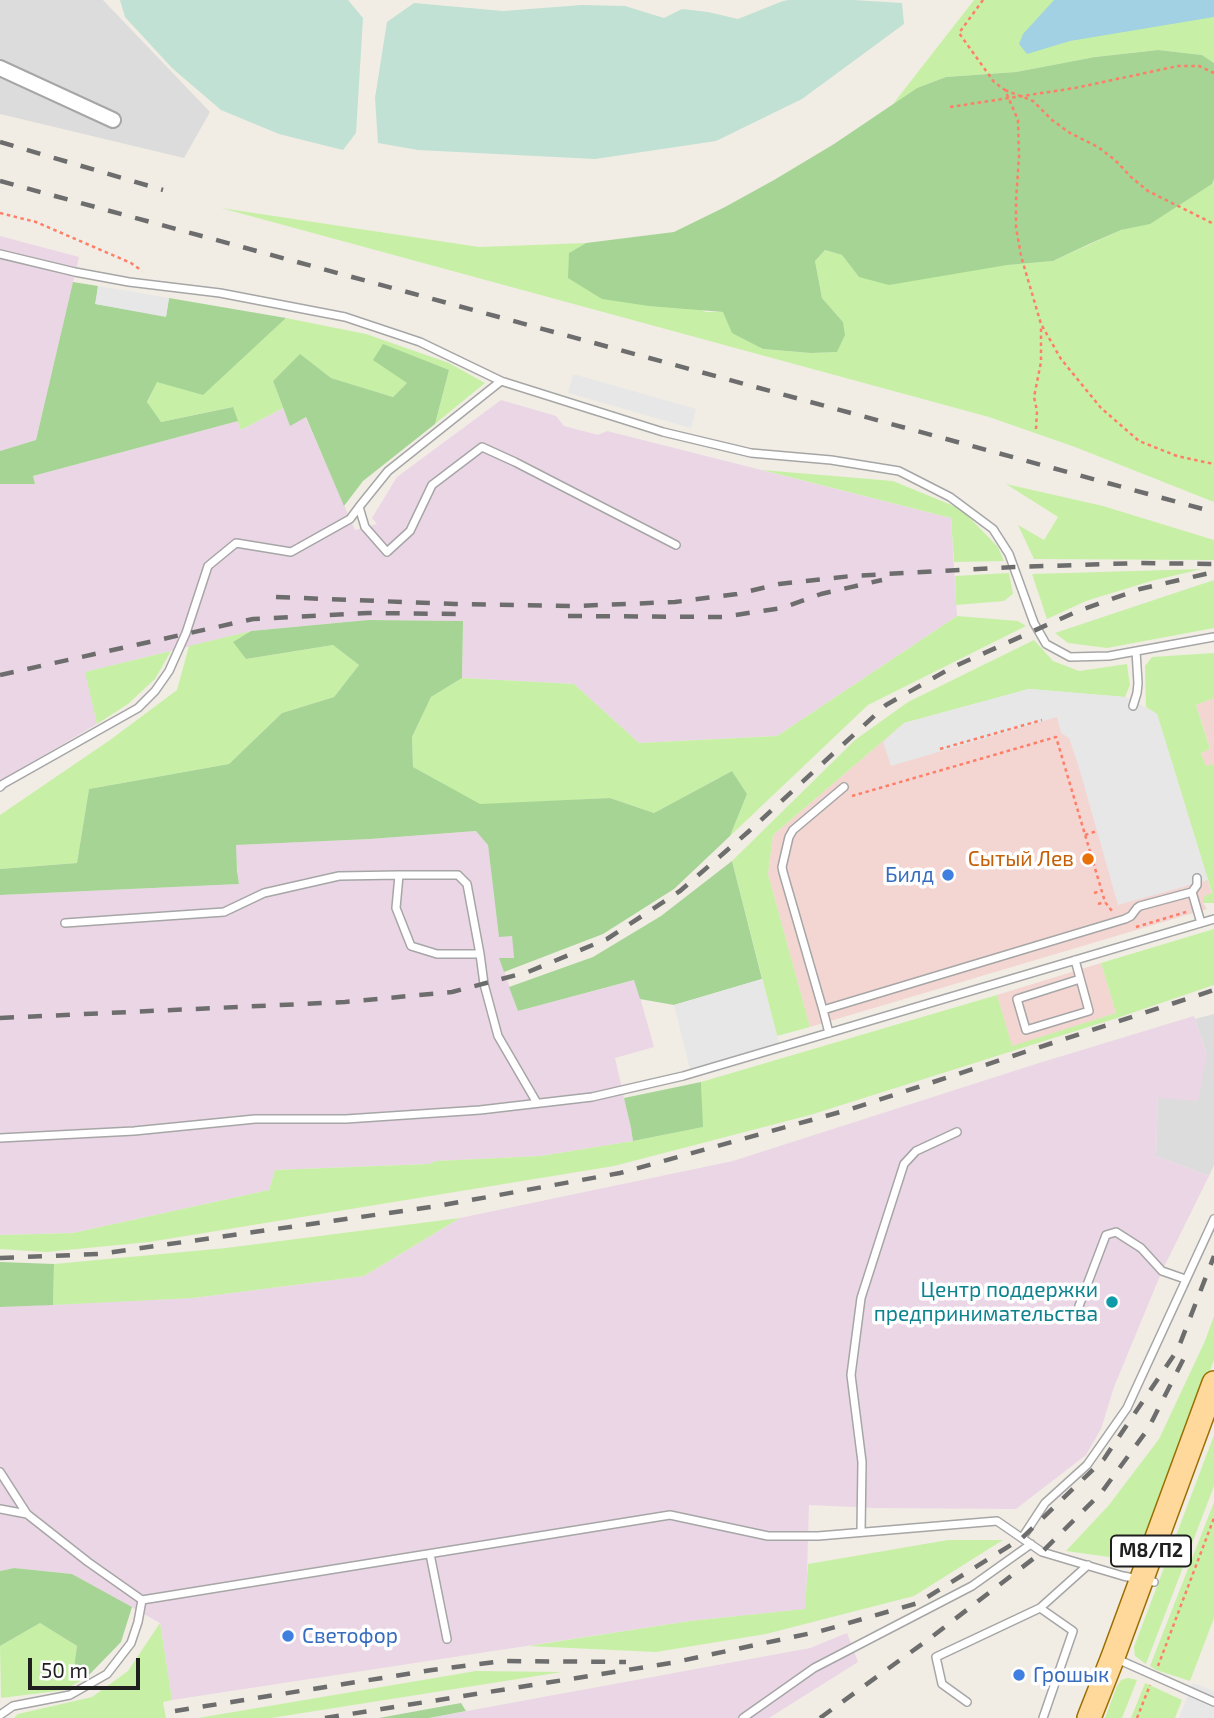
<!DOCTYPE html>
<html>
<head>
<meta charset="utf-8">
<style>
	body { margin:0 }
	#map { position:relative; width:1214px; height:1718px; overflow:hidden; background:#f1ede4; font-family:"Exo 2",sans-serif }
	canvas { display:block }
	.scale { position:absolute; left:28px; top:1658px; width:112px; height:32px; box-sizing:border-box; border:4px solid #1f1f1f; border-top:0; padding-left:9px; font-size:21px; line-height:24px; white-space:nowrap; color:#1f1f1f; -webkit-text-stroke:5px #fff; paint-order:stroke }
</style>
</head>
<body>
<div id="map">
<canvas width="1214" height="1718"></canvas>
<div class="scale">50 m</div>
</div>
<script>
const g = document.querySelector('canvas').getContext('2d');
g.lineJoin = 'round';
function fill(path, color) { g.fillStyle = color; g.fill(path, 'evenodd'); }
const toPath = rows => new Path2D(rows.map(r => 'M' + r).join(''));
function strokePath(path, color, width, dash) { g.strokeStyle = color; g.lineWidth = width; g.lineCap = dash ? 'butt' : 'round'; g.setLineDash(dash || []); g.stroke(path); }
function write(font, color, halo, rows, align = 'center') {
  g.font = font + ' "Exo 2",sans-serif'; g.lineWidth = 7; g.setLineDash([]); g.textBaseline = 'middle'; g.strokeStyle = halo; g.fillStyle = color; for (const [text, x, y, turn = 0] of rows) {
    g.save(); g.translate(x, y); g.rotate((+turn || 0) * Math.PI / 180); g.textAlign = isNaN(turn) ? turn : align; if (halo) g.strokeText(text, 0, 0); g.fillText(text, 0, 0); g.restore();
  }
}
fill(toPath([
	[0,0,103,0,210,112,184,158,0,114],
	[1214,1014,1214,1165,1209,1176,1156,1156,1158,1098,1207,1055,1195,1019]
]), '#dddcdc');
fill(toPath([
	[1125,697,1157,714,1212,894,1203,903,1207,909,810,1027,768,874,773,835,904,723],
	[1214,698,1214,764,1206,767,1201,752,1210,748,1196,705],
	[1101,963,1116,1013,1012,1047,997,995]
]), '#f3d5d2');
fill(toPath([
	[0,236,79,257,36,440,0,451],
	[501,400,556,416,564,426,598,435,607,431,951,518,957,616,777,736,639,743,574,684,462,678,463,621,368,620,251,631,86,672,97,724,0,781,0,484,34,484,33,476,238,421,241,430,283,408,290,425,305,416,355,530,377,524,372,518,397,477],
	[477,831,488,844,499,936,512,935,514,958,500,959,518,1011,635,980,654,1047,615,1058,631,1128,633,1141,541,1156,436,1161,429,1164,275,1170,269,1190,73,1233,0,1235,0,895,239,884,235,845,370,839],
	[1194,1016,1207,1055,1198,1101,1158,1098,1156,1156,1209,1176,1162,1271,1114,1387,1101,1429,1086,1455,1016,1509,876,1508,809,1505,806,1609,690,1621,172,1700,160,1623,72,1574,14,1568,0,1571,0,1307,193,1298,364,1276,460,1218,733,1161,1039,1063],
	[847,1633,858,1662,769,1718,429,1718,810,1648]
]), '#ebd6e6');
fill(toPath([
	[974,0,1214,0,1214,63,1202,55,1158,50,1095,57,1016,72,946,77,917,88,893,104],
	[1214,179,1214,502,1075,447,989,417,221,208,479,247,586,243,569,253,706,312,723,312,762,349,811,353,837,352,843,322,822,298,815,261,825,250,842,255,859,277,1053,261,1121,230,1150,223,1212,184],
	[286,318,366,334,449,363,485,383,435,424,449,370,407,383,393,397,331,378,300,355,273,381,283,408,241,430,232,407,161,422,147,403,157,381,203,394],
	[762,470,893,481,961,509,998,547,1004,561,954,562,951,518],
	[1006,484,1103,506,1214,540,1214,560,1034,559,1018,525,1044,540,1058,517],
	[1202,569,1151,581,1086,601,1047,619,1032,574],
	[1009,573,1013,594,1004,601,956,605,955,576],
	[1214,580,1214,628,1107,648,1068,643,1055,633],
	[957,616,1018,621,1026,626,868,705,730,836,747,794,732,771,654,813,610,798,480,805,413,767,412,737,431,697,462,678,574,684,639,743,777,736],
	[251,631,234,642,246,659,333,645,359,665,334,697,282,713,229,764,89,789,77,863,0,869,0,815,110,740,177,690,189,646],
	[1034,640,1053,661,1079,671,1127,664,1130,685,1125,697,1029,689,904,723,773,835,768,874,810,1027,777,1036,732,861,855,740,908,702],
	[171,651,155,679,128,704,97,724,85,672],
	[1214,653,1214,698,1196,705,1210,749,1201,753,1206,766,1214,764,1214,903,1203,903,1203,899,1205,896,1212,893,1157,714,1146,707,1145,666,1152,657],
	[1214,929,1214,985,1117,1018,810,1115,614,1166,149,1242,46,1252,0,1249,0,1235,73,1233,269,1190,275,1170,429,1164,436,1161,541,1156,633,1141,702,1127,701,1082,997,995,1012,1046,1116,1013,1101,963],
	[460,1218,364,1276,193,1298,53,1305,54,1264,226,1248],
	[1214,1316,1214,1360,1138,1561,1066,1551,1109,1505,1159,1439,1205,1341],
	[1214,1435,1214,1486,1146,1664,1135,1656,1134,1647],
	[1214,1502,1214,1618,1190,1681,1156,1670,1150,1666],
	[948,1540,1003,1540,914,1596,766,1634,656,1652,528,1646,690,1621,805,1609,808,1564],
	[40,1623,77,1646,74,1667,87,1677,65,1690,1,1698,0,1646],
	[160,1623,172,1700,163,1702,166,1718,14,1718,18,1714,92,1697,128,1671],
	[476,1671,562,1672,271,1718,198,1718],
	[1128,1678,1137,1680,1122,1718,1105,1718,1117,1686,1121,1680],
	[1145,1683,1182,1700,1175,1718,1131,1718]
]), '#c7f0a6');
fill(toPath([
	[1158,50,1202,55,1214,63,1214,179,1212,184,1150,224,1121,230,1089,244,1053,261,1007,265,889,285,859,277,842,255,825,250,815,261,822,298,843,322,845,335,837,352,811,353,763,349,732,333,723,312,649,306,602,299,568,278,569,253,586,243,674,232,725,207,774,180,834,144,917,88,946,77,1016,72,1095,57],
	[73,282,98,286,96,304,166,316,169,298,286,318,203,395,157,382,147,402,161,422,233,407,238,421,33,476,35,484,0,484,0,451,36,440],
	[383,344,449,370,435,424,363,481,344,506,306,417,290,426,273,381,300,354,331,378,393,397,407,383,373,360],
	[368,620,463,621,462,678,431,697,412,737,413,767,480,804,610,798,654,813,732,771,747,794,730,836,674,889,603,934,504,972,499,958,514,958,512,936,499,937,488,845,476,831,370,839,236,845,237,870,239,884,0,895,0,869,77,863,89,789,229,764,282,713,334,697,359,665,333,645,246,659,233,642,251,631],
	[732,861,762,979,674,1005,640,999,634,980,518,1011,509,987,593,957,661,916],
	[701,1082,703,1127,633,1141,631,1128,624,1098],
	[0,1262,54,1264,53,1305,0,1307],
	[14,1568,72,1574,132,1607,121,1642,87,1677,74,1667,77,1646,40,1623,0,1646,0,1571],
	[461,1703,466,1711,429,1718,379,1718]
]), '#a5d495');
fill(toPath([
	[120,0,348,0,363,18,356,133,343,150,279,134,221,110,172,68,125,17],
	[789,0,853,0,902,3,904,24,802,99,716,141,595,159,418,150,378,143,375,98,387,22,414,3,503,11,582,5,625,6,664,18,682,9,708,12,738,19,783,1]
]), '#c0e1d3');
fill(toPath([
	[98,286,169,298,166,317,95,304],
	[573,374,696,409,691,428,568,393],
	[1029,689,1125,697,1157,714,1208,880,1118,905,1079,768,1069,738,1061,733,1057,717,891,766,883,742,904,723],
	[762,979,780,1047,691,1073,674,1005],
	[1193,1683,1214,1691,1214,1718,1179,1718]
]), '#e7e7e7');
fill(toPath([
	[1054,0,1214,0,1214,17,1070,41,1027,54,1019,44,1023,34]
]), '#a1d1e3');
const lane = toPath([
	[0,254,75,272,129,282,220,293,345,317,420,342,501,381,663,432,751,453,831,460,899,471,950,497,993,529,1009,554,1034,623,1046,644,1070,657,1109,656,1214,637],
	[501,381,388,471,359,507,365,527,387,552,410,531,432,485,482,447,515,462,676,545],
	[1133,706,1137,693,1138,683,1136,651],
	[0,787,3,784,138,708,155,691,169,671,186,633,208,566,236,543,291,552,350,519,359,507],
	[844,787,793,830,789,837,782,867,783,872,823,1010,1125,919,1131,916,1137,908,1140,906,1192,892],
	[1197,878,1197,885,1192,892,1201,923],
	[65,923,224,912,264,893,339,876,399,875],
	[480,954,437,954,411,946,396,908,399,875,458,875,467,884,480,954,484,984,498,1036,537,1103],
	[1075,960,1089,1011,1026,1030,1017,999,1080,979],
	[823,1010,829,1033],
	[0,1138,134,1131,255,1119,346,1119,480,1110,592,1097,683,1076,1214,919],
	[1079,1306,1106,1235,1116,1232,1141,1248,1162,1271,1185,1279],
	[0,1472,27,1514,88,1562,142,1600,670,1515,768,1536,818,1536,997,1521,1042,1552,1123,1576,1154,1582],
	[0,1509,27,1514],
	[861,1532,862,1462,851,1375,861,1298,904,1164,916,1151,957,1132],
	[1022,1538,1045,1503,1087,1465,1127,1408,1214,1219],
	[430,1554,447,1639],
	[1040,1608,1073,1631,1043,1718],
	[1117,1659,1214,1702],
	[967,1702,942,1684,936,1657,1040,1608,1088,1565],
	[0,1715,13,1706,70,1695,107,1674,131,1643,138,1622,142,1600],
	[743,1718,814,1668,972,1586,1031,1544]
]);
const street = toPath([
	[0,68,113,120]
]);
const primary = toPath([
	[1089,1718,1113,1657,1214,1383]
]);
strokePath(lane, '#a6a6a6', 10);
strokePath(street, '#a6a6a6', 18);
strokePath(primary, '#9a6e00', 26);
strokePath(toPath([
	[983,0,959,33,994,82,1005,90,1018,120,1019,157,1016,201,1016,227,1021,256,1041,324,1061,359,1101,408,1139,441,1177,456,1214,464],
	[1005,90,1033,101,1052,120,1070,133,1098,147,1115,160,1132,178,1148,191,1214,224],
	[950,107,1075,88,1178,66,1199,66,1214,73],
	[0,213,36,222,131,263,142,271],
	[1036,429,1037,411,1034,397,1041,362,1041,325],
	[940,749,1042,720],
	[852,796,1056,737,1105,902,1112,911],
	[1085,835,1097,831],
	[1094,893,1101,891],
	[1098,904,1105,902],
	[1136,927,1186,912],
	[1158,1666,1214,1518],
	[1137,1718,1150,1685]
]), '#ff7e67', 2.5, [3.5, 3.5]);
strokePath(lane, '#fff', 7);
strokePath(street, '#fff', 14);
strokePath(primary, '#ffd89b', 23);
strokePath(toPath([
	[0,142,163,190],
	[0,181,1214,512],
	[276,597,455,604,575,606,675,602,737,594,779,584,851,576,1014,567,1141,563,1214,564],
	[568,616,722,617,782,608,821,594,882,580],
	[0,675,253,619,368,613,463,614],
	[0,1018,345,1002,452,992,528,972,607,939,680,891,748,832,886,705,951,668,1078,611,1140,589,1214,572],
	[0,1258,99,1254,438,1206,620,1173,851,1109,1214,990],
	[175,1711,432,1670,503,1661,626,1662],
	[325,1718,671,1663,821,1631,918,1603,1022,1538,1104,1459,1178,1349,1214,1256],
	[820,1718,929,1639,1042,1552,1101,1493,1148,1429,1188,1350]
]), '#6d6d6d', 4.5, [14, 14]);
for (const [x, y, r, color] of [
	[1088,859,7,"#e8710a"],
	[948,875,7,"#3f7fe0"],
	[1112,1302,7,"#0f9aa8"],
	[288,1636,7,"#3f7fe0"],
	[1019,1675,7,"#3f7fe0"]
]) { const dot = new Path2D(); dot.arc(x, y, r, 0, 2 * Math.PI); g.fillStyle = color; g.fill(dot); strokePath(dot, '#fff', 2.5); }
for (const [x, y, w] of [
	[1151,1551,80]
]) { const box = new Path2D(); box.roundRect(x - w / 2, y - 15.5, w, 31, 5); g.fillStyle = '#fff'; g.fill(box); strokePath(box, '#1f1f1f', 2); }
write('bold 19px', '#1f1f1f', null, [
	["М8/П2",1151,1551]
]);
write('21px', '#c56008', '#fff', [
	["Сытый Лев",1074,859]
], 'right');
write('21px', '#366cbe', '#fff', [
	["Билд",934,875,"right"],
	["Светофор",302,1636],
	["Грошык",1033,1675]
], 'left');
write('21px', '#0d838f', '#fff', [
	["Центр поддержки",1098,1290],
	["предпринимательства",1098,1314]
], 'right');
</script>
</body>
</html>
